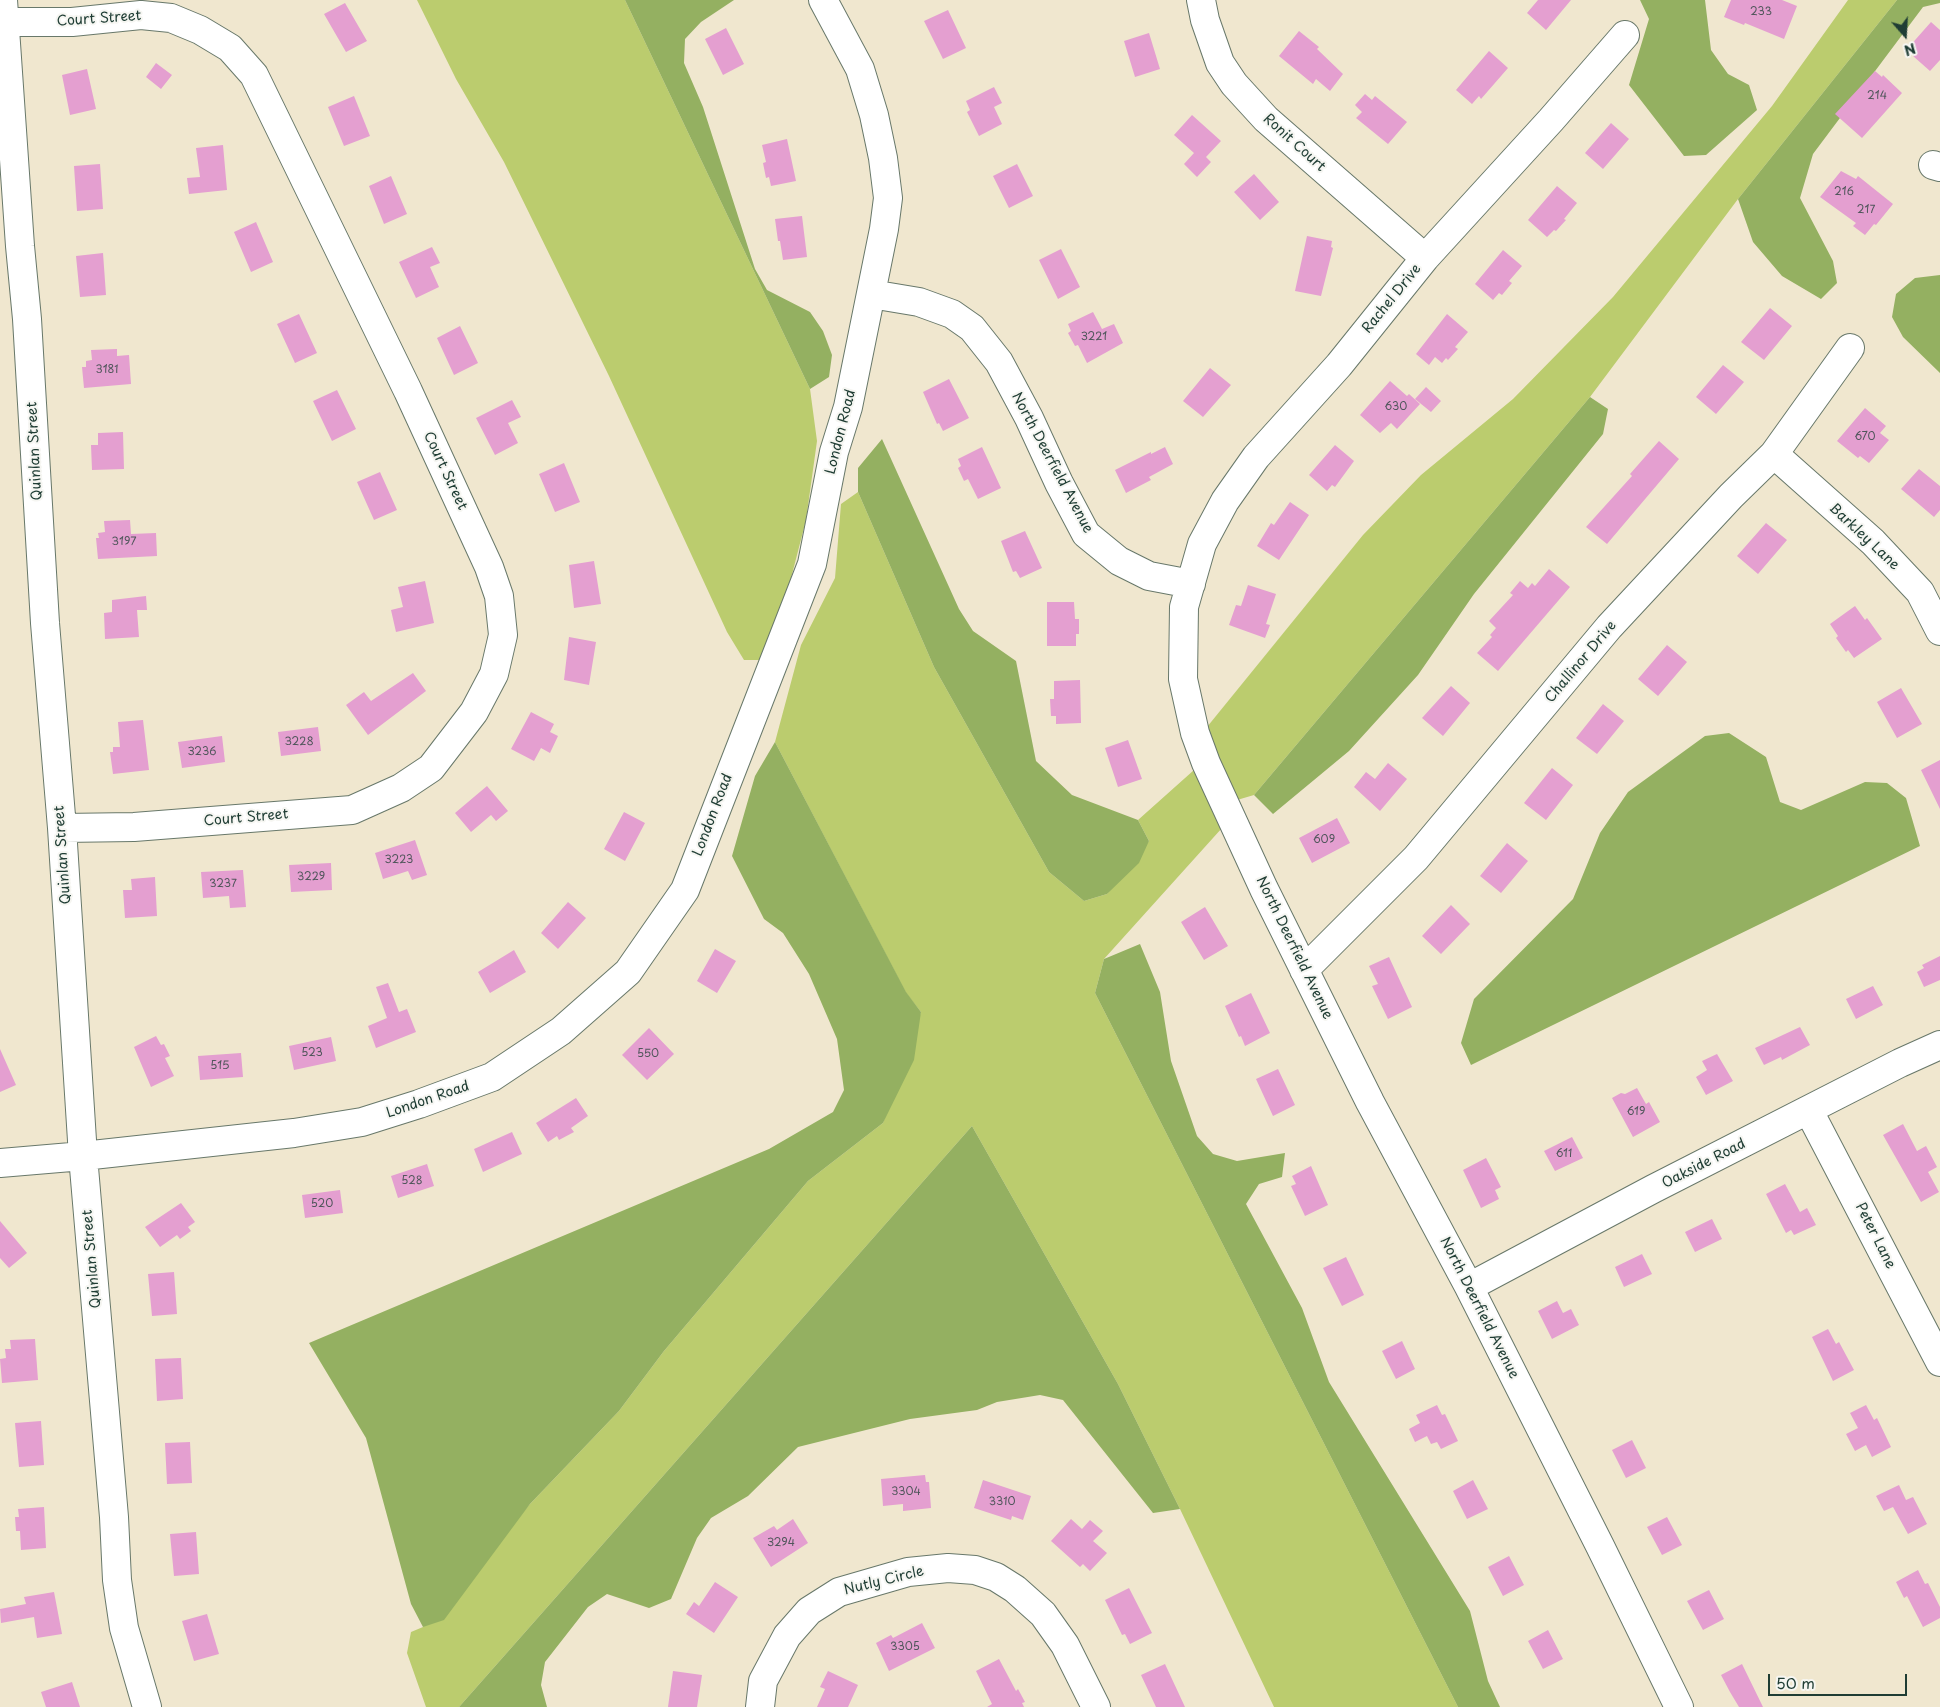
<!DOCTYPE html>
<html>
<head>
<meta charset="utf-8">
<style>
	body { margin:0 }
	#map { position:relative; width:1940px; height:1707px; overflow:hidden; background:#f0e7cf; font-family:"Playpen Sans",sans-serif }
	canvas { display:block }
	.north { position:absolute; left:1880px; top:10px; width:50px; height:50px; -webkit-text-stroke:4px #f6f6f2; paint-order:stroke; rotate:161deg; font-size:14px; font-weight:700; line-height:20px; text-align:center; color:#1f3d34 }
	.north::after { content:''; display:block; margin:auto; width:18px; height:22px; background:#1f3d34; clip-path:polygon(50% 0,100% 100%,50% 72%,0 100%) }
	.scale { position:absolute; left:1768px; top:1674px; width:139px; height:22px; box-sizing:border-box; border:2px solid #1f3d34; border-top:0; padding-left:6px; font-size:15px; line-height:18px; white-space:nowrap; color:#1f3d34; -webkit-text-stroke:4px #f6f6f2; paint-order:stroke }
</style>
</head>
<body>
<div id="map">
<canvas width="1940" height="1707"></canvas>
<div class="north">N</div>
<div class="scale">50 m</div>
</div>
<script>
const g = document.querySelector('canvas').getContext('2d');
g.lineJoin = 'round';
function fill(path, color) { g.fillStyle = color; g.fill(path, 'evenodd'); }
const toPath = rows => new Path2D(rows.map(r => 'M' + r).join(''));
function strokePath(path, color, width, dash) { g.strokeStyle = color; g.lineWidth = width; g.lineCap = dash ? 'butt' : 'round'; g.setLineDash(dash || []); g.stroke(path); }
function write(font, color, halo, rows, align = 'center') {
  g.font = font + ' "Playpen Sans",sans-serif'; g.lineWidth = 4; g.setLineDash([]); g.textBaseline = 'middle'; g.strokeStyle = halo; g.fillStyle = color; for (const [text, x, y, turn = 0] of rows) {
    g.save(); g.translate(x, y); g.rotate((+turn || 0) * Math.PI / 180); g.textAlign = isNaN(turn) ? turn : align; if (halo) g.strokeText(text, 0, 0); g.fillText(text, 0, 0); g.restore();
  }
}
fill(toPath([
	[417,0,625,0,810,389,817,441,806,520,789,586,760,660,744,660,727,632,609,376,504,162,456,79],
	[1848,0,1897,0,1738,199,1590,397,1254,795,1237,800,1208,745,1207,727,1363,535,1421,475,1513,399,1613,297,1772,106],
	[858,492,934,667,1049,872,1084,901,1107,894,1149,841,1138,820,1194,770,1222,828,1104,959,1095,993,1458,1707,1274,1707,1180,1509,1118,1384,972,1126,459,1707,426,1707,407,1653,411,1632,423,1627,530,1504,619,1411,664,1351,808,1181,883,1123,921,1012,906,993,775,742,801,645,835,578,841,504]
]), '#bbcc6e');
fill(toPath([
	[625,0,734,0,701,22,685,39,684,63,703,107,755,269,767,290,810,312,823,331,832,355,829,377,810,389],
	[1640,0,1705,0,1711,50,1728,74,1749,85,1757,110,1706,155,1684,156,1629,85,1649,19],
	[1897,0,1940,0,1940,3,1923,7,1813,154,1800,198,1833,261,1837,283,1821,299,1782,276,1753,242,1738,199],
	[1940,275,1940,373,1903,337,1892,317,1896,294,1915,278],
	[1590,397,1608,409,1603,434,1474,594,1418,675,1349,751,1273,814,1254,795],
	[882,439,959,609,973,631,1016,661,1036,761,1072,795,1138,820,1149,841,1139,863,1107,894,1084,901,1049,872,934,667,858,492,858,468],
	[1729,733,1766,757,1780,802,1801,810,1865,782,1887,783,1906,798,1920,846,1471,1065,1461,1043,1474,999,1573,899,1600,833,1628,792,1705,736],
	[775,742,906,992,921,1012,914,1060,883,1123,808,1181,664,1351,619,1411,530,1504,444,1620,423,1627,411,1604,366,1438,309,1343,769,1149,833,1112,844,1090,837,1039,809,974,783,933,764,919,732,856,755,776],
	[1140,944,1160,992,1171,1061,1197,1136,1213,1154,1237,1161,1285,1153,1282,1177,1259,1184,1246,1204,1302,1308,1329,1382,1470,1611,1488,1681,1500,1707,1458,1707,1095,993,1104,959],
	[972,1126,1118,1384,1180,1509,1153,1513,1063,1400,1040,1395,997,1402,977,1410,910,1419,798,1447,748,1496,711,1518,697,1538,671,1599,649,1608,607,1594,588,1607,545,1662,541,1685,547,1707,459,1707]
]), '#94b061');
fill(toPath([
	[1538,0,1571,0,1546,30,1527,13],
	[1731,0,1782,0,1797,6,1784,39,1745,23,1744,25,1724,17],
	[345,3,367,41,346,52,324,14],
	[948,10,966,48,943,59,924,21],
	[1931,22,1940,30,1940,60,1930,71,1913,56,1915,55,1908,48],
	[726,28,744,64,723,75,705,39],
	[1299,31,1319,47,1317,49,1343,74,1330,91,1316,79,1313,84,1279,56],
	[1149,33,1160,69,1135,77,1124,41],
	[1489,51,1508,68,1481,99,1479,96,1472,104,1456,90],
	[156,63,172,75,161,89,146,77],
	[87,69,96,109,70,115,62,75],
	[1875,71,1882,77,1883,75,1902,93,1862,138,1835,114],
	[994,87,1002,103,994,107,1002,124,979,136,967,112,970,110,966,101],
	[1365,94,1372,100,1375,96,1407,122,1388,144,1356,118,1362,112,1355,105],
	[354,96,370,136,344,146,328,107],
	[1192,115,1221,141,1206,157,1211,162,1197,177,1184,164,1194,153,1174,135],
	[1611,123,1629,139,1603,169,1585,153],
	[787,139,796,181,771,186,769,177,766,178,763,163,766,162,762,145],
	[223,145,227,190,189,194,187,178,200,177,196,148],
	[100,164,103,209,77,211,74,166],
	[1017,164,1033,196,1009,208,993,176],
	[1841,171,1856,179,1858,176,1893,204,1876,225,1874,224,1865,235,1853,226,1856,223,1820,197],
	[1254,174,1279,202,1260,220,1234,192],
	[391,176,407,214,384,224,369,186],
	[1557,186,1577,203,1564,219,1566,220,1556,231,1554,230,1547,237,1528,220],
	[802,216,807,257,783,260,780,241,778,241,775,219],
	[256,222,273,262,251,272,234,232],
	[1307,236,1332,241,1331,247,1333,248,1321,296,1295,291],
	[432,247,440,263,430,267,439,287,416,298,399,262],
	[1061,249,1080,287,1058,299,1039,260],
	[1503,250,1522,266,1509,281,1512,283,1502,295,1499,293,1493,300,1475,284],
	[103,253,106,295,80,297,76,256],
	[1770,308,1792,326,1764,360,1741,342],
	[1093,312,1102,329,1114,324,1123,343,1087,363,1078,345,1075,346,1068,333,1071,331,1068,324],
	[299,314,317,353,295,363,277,324],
	[1447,314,1468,332,1455,347,1458,349,1448,360,1446,358,1442,363,1435,357,1429,365,1416,354],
	[460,326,478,363,454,375,437,338],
	[117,349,117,356,129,355,131,384,84,388,82,367,86,367,86,361,92,360,91,350],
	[1723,365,1744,382,1716,414,1696,397],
	[1210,368,1231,385,1203,417,1183,401],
	[949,379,969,418,943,431,939,423,937,424,923,392],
	[1390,381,1407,396,1409,394,1420,404,1397,429,1391,423,1380,433,1360,415],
	[1426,387,1441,401,1431,412,1415,399],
	[337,390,356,429,332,441,313,401],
	[512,400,521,417,508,423,518,443,495,455,476,418],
	[1865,408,1886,426,1880,433,1889,440,1869,463,1860,456,1858,458,1837,441],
	[123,432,124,469,92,470,91,445,98,445,98,433],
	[1659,441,1679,459,1607,544,1586,527,1632,476,1630,474],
	[1335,445,1354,461,1335,487,1332,485,1327,491,1309,475],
	[982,447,1001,488,978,499,968,479,964,481,958,468,961,466,958,459],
	[1165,447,1173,464,1149,477,1151,480,1126,493,1115,470,1151,452,1151,454],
	[564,463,580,502,555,512,539,474],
	[1919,469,1940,486,1940,510,1934,517,1901,489],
	[380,472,397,510,374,520,357,482],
	[1290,502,1309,515,1279,560,1257,546,1271,523,1274,525],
	[130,520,131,534,156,533,157,556,98,559,96,538,99,538,98,533,105,532,104,521],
	[1766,523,1787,540,1758,574,1737,556],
	[1025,531,1042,568,1020,578,1016,571,1013,572,1001,541],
	[594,561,601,604,574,608,569,565],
	[1549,569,1570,587,1498,671,1477,653,1492,637,1490,635,1496,628,1489,621,1513,595,1510,593,1520,581,1528,588,1532,583,1535,586],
	[425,581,434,623,396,632,391,610,403,607,398,587],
	[1248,585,1276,594,1266,624,1270,625,1265,638,1229,625,1236,605,1241,606],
	[146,596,147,610,137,610,139,637,105,639,104,613,112,612,112,600],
	[1047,602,1074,602,1075,619,1079,619,1079,634,1076,634,1076,646,1047,646],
	[1855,606,1865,620,1867,618,1882,639,1854,658,1848,650,1846,652,1836,638,1838,636,1830,624],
	[569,637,596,642,589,685,564,680],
	[1667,645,1687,662,1658,696,1638,679],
	[413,673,426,691,368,735,346,705,364,692,371,701],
	[1080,680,1081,723,1056,724,1056,716,1051,716,1050,699,1054,699,1054,681],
	[1451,686,1470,703,1443,736,1422,718],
	[1901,688,1922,724,1897,738,1877,702],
	[1603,704,1624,721,1597,754,1576,738],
	[531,712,554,724,550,732,558,736,550,753,541,748,534,761,511,749],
	[143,720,149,770,113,774,110,752,113,752,113,747,120,747,118,722],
	[318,727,321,751,281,756,278,732],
	[222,736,225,762,182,768,178,742],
	[1128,740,1142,779,1118,787,1105,748],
	[1940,760,1940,809,1921,770],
	[1388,763,1407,779,1380,811,1354,787,1366,772,1375,779],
	[1552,768,1573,785,1546,820,1524,803],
	[487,786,508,811,496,821,491,815,471,832,455,813],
	[624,812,645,823,625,861,604,849],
	[1337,818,1350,843,1312,863,1299,838],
	[415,840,427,875,412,880,408,871,383,879,375,853],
	[1507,843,1528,861,1501,893,1480,876],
	[331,863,332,890,291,892,289,865],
	[243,870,246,907,230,908,229,896,203,898,201,872],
	[155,877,157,916,125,918,123,890,132,890,131,879],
	[568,902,586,918,558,949,541,933],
	[1451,905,1470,924,1441,954,1422,936],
	[1205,907,1228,946,1204,960,1181,922],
	[715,949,736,961,717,993,697,981],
	[514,950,526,972,490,993,478,972],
	[1940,956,1940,980,1924,987,1917,972,1924,968,1922,965],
	[1389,957,1412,1007,1388,1019,1372,986,1378,984,1369,966],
	[388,983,399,1012,407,1009,416,1032,376,1048,368,1026,387,1018,376,987],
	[1873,986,1883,1005,1856,1019,1846,999],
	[1251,993,1270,1033,1245,1046,1241,1036,1239,1037,1225,1006],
	[1800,1027,1810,1045,1782,1060,1781,1057,1764,1065,1755,1048],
	[649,1028,674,1054,647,1080,622,1055],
	[156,1036,161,1045,164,1044,170,1056,165,1058,174,1076,151,1087,134,1047],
	[331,1037,336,1061,294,1070,289,1046],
	[0,1049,16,1085,0,1092],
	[241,1053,243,1077,200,1080,198,1056],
	[1717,1054,1733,1081,1706,1095,1696,1077,1707,1070,1702,1061],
	[1278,1069,1295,1105,1273,1116,1256,1079],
	[1637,1088,1646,1104,1649,1102,1660,1122,1633,1137,1612,1098,1621,1093,1625,1094],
	[576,1098,588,1116,571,1128,574,1132,559,1140,557,1136,548,1142,536,1123],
	[1903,1124,1917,1151,1926,1146,1937,1167,1928,1172,1939,1192,1921,1202,1883,1135],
	[512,1132,522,1154,483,1172,474,1149],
	[1572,1137,1583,1158,1555,1171,1544,1151],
	[1486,1158,1501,1187,1495,1190,1499,1199,1481,1208,1463,1170],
	[427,1164,434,1186,398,1198,391,1176],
	[1311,1166,1328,1205,1305,1216,1291,1186,1296,1184,1292,1176],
	[1785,1184,1800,1212,1807,1208,1816,1225,1794,1235,1791,1230,1786,1233,1766,1194],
	[340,1190,343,1213,305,1218,302,1195],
	[181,1203,195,1222,188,1227,191,1231,180,1239,177,1235,160,1247,145,1227],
	[1712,1219,1722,1239,1695,1252,1685,1232],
	[0,1221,27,1253,9,1268,0,1258],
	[1642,1254,1652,1274,1624,1287,1615,1267],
	[1346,1257,1364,1295,1342,1306,1323,1268],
	[174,1272,177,1314,152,1316,148,1274],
	[1557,1301,1563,1313,1571,1309,1579,1325,1552,1339,1538,1311],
	[1828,1329,1836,1344,1839,1342,1854,1370,1833,1381,1812,1337],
	[35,1339,38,1380,2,1383,0,1359,6,1358,5,1349,11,1349,10,1340],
	[1402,1341,1415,1369,1396,1379,1382,1351],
	[181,1358,183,1399,157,1401,155,1359],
	[1437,1405,1442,1415,1445,1414,1458,1441,1441,1449,1437,1442,1431,1444,1427,1436,1415,1442,1409,1429,1420,1423,1416,1415],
	[1866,1405,1874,1420,1877,1418,1891,1447,1872,1457,1866,1445,1855,1451,1846,1434,1858,1428,1850,1413],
	[41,1421,44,1465,19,1467,15,1423],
	[1632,1440,1646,1468,1626,1478,1612,1450],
	[190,1442,192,1483,167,1484,165,1443],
	[925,1475,926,1482,929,1482,931,1508,903,1511,903,1504,883,1506,881,1479],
	[983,1480,1031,1496,1023,1520,1012,1516,1011,1520,974,1508],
	[1473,1480,1488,1509,1467,1519,1453,1491],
	[1899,1485,1906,1500,1913,1497,1927,1524,1908,1534,1893,1507,1884,1511,1876,1496],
	[44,1507,46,1548,21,1550,20,1531,16,1531,15,1517,19,1517,18,1509],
	[1667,1517,1682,1545,1662,1555,1647,1527],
	[793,1519,808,1543,771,1567,753,1538,774,1526,777,1530],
	[1071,1519,1082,1529,1090,1520,1103,1531,1093,1541,1107,1553,1090,1571,1083,1564,1080,1567,1051,1541],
	[196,1532,199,1574,174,1576,170,1534],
	[1509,1556,1524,1585,1503,1596,1488,1567],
	[1918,1570,1925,1584,1928,1583,1940,1607,1940,1618,1923,1627,1907,1596,1904,1598,1896,1582],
	[715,1582,738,1597,714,1633,686,1614,694,1602,699,1606],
	[1129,1588,1152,1633,1130,1644,1125,1634,1122,1635,1105,1600],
	[1709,1590,1724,1619,1703,1630,1687,1601],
	[54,1592,62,1634,37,1638,34,1617,1,1623,0,1609,26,1604,24,1597],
	[207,1614,219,1654,194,1661,182,1621],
	[922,1623,935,1648,889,1671,876,1643,891,1635,893,1638],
	[1548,1630,1563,1659,1543,1669,1528,1641],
	[999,1659,1016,1691,1018,1689,1025,1702,1022,1703,1024,1707,987,1707,992,1704,976,1671],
	[1165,1664,1185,1707,1156,1707,1141,1675],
	[1742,1664,1763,1707,1739,1707,1730,1692,1721,1675],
	[673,1671,702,1675,697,1707,668,1707],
	[828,1671,858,1685,848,1707,817,1707,825,1689,820,1687],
	[72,1682,80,1707,46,1707,41,1692]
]), '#e49fd0');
const minor = toPath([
	[3,0,20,246,27,319,45,623,62,828,83,1156,114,1517,117,1580,124,1628,147,1707],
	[1201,0,1205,20,1220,63,1234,84,1266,119,1425,258],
	[5,22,72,22,141,15,171,18,200,30,230,48,254,75,408,391,489,567,499,596,503,635,494,674,474,712,431,768,401,788,352,810,134,827,62,828],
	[1625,35,1551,120,1425,258,1339,365,1256,457,1225,501,1202,544,1184,607,1183,679,1195,733,1206,763,1264,889,1370,1102,1469,1287,1600,1546,1679,1707],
	[1933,165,1940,167],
	[871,294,919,302,952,314,972,328,999,362,1029,418,1059,483,1086,534,1119,561,1149,576,1191,584],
	[1774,454,1873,542,1920,592,1940,631],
	[1304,970,1416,858,1609,627,1731,496,1774,454,1850,348],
	[1809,1111,1940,1362],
	[0,1163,83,1156,294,1133,362,1122,419,1104,492,1077,561,1031,628,972,685,890,812,564,834,452,848,407,884,229,888,198,883,158,874,115,860,69,823,0],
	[1469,1287,1653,1189,1900,1063,1940,1045],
	[760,1707,763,1681,787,1636,809,1611,839,1592,908,1572,948,1568,975,1570,996,1577,1015,1589,1043,1614,1065,1645,1096,1707]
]);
strokePath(minor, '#68786a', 30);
strokePath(minor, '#fff', 28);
write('11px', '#50565b', null, [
	["233",1761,12],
	["214",1877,96],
	["216",1844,192],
	["217",1866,210],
	["3221",1094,337],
	["3181",107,370],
	["630",1396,407],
	["670",1865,437],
	["3197",124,542],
	["3228",299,742],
	["3236",202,752],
	["609",1324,840],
	["3223",399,860],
	["3229",311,877],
	["3237",223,884],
	["523",312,1053],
	["550",648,1054],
	["515",220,1066],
	["619",1636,1112],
	["611",1564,1154],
	["528",412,1181],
	["520",322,1204],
	["3304",906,1492],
	["3310",1002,1502],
	["3294",781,1543],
	["3305",905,1647]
]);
write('14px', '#1f3d34', '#f6f6f2', [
	["Court Street",99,19,-4],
	["Ronit Court",1294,143,42],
	["Rachel Drive",1392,299,-51],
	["London Road",841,432,-76],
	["Quinlan Street",35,451,-93],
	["North Deerfield Avenue",1052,463,62],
	["Court Street",445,471,65],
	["Barkley Lane",1864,537,43],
	["Challinor Drive",1581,662,-50],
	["London Road",713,815,-69],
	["Court Street",246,818,-5],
	["Quinlan Street",63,855,-94],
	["North Deerfield Avenue",1294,948,64],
	["London Road",428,1100,-19],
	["Oakside Road",1704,1164,-27],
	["Peter Lane",1875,1236,63],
	["Quinlan Street",92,1259,-95],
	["North Deerfield Avenue",1479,1308,63],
	["Nutly Circle",884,1581,-14]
]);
</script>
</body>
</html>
